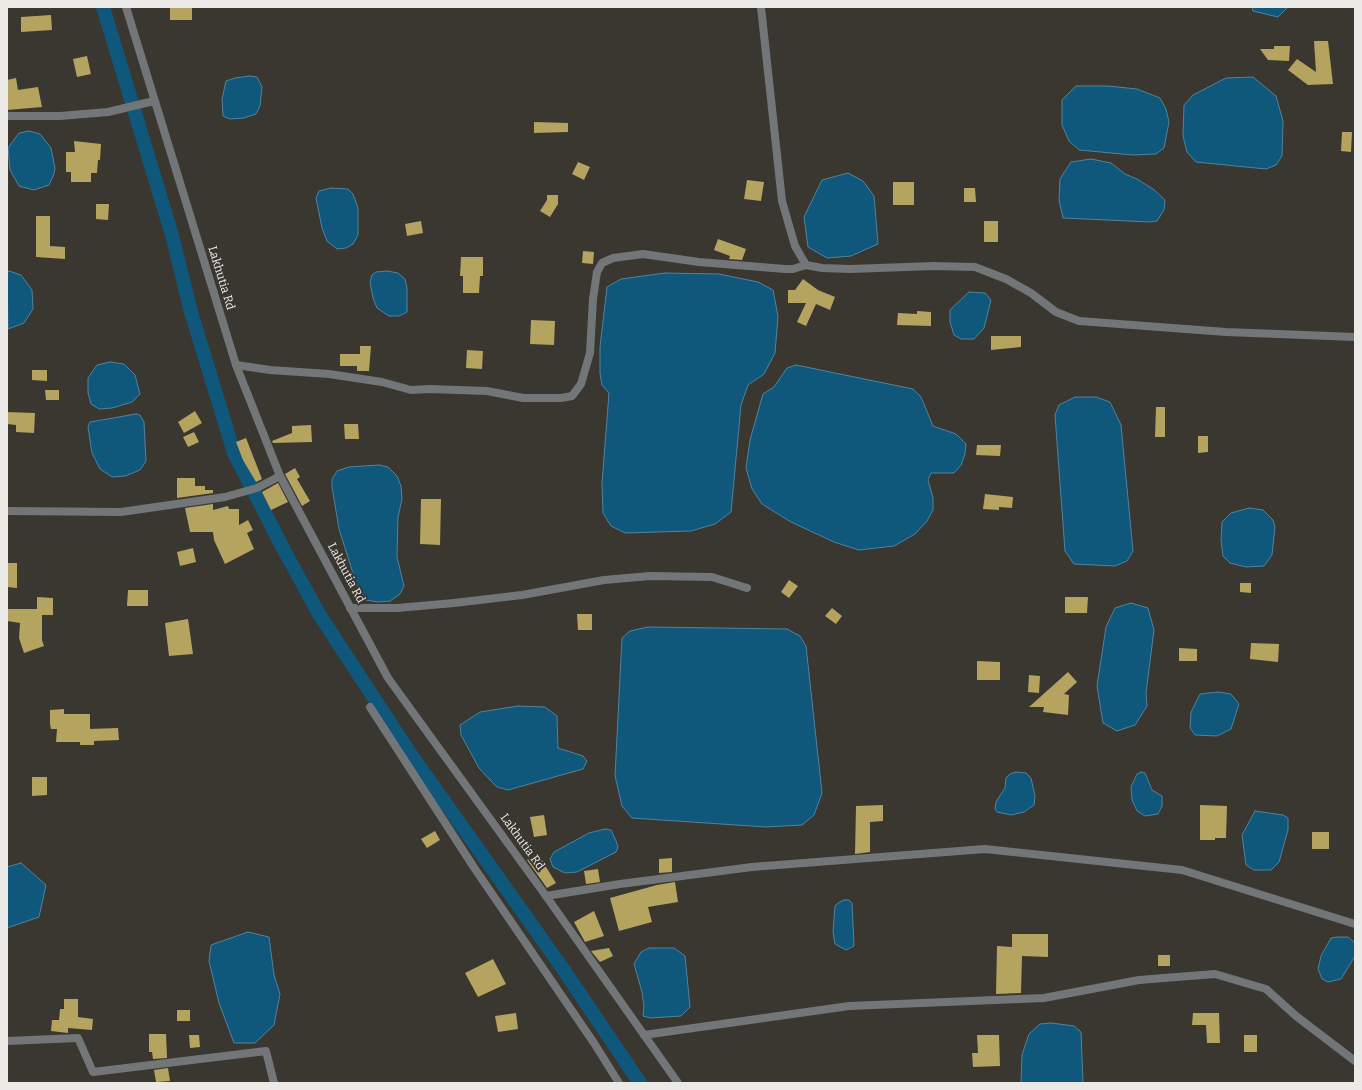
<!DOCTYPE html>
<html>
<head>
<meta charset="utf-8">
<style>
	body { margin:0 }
	#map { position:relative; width:1362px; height:1090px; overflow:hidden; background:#393730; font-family:Bitter,serif }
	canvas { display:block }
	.frame { position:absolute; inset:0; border:8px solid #eceae6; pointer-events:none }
</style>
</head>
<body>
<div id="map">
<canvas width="1362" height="1090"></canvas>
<div class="frame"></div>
</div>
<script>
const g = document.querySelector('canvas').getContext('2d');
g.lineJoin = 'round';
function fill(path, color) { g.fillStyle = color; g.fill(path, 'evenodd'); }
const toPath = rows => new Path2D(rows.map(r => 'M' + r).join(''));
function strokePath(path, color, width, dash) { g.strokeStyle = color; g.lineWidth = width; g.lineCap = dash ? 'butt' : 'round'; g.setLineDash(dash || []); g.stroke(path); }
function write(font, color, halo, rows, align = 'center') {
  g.font = font + ' Bitter,serif'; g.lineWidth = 4; g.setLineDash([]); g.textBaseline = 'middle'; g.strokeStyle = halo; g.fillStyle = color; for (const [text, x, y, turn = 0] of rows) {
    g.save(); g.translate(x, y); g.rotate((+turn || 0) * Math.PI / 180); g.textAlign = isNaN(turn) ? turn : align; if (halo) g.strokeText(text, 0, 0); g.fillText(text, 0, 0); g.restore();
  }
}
const water = toPath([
	[1252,7,1288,7,1278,17,1253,11,1252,7],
	[249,76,257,77,262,87,260,106,256,114,244,118,230,119,223,116,222,99,226,81,235,78,249,76],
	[1253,77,1276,96,1283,121,1282,156,1276,165,1266,169,1196,162,1187,152,1183,136,1184,105,1193,95,1226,78,1253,77],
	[1076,86,1108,86,1137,89,1160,98,1166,109,1169,122,1164,148,1156,154,1133,155,1079,150,1069,141,1062,125,1062,100,1076,86],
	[29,131,40,134,51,148,55,168,54,174,49,185,34,190,19,186,10,170,8,148,19,133,29,131],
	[1091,159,1111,163,1125,174,1137,179,1153,189,1165,200,1164,210,1157,221,1150,222,1063,218,1059,200,1060,179,1071,162,1091,159],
	[848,173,863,181,874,196,878,244,851,256,827,258,808,247,804,217,822,180,848,173],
	[331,188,348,189,353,194,358,208,358,235,353,244,346,248,337,249,327,241,322,228,316,198,319,191,331,188],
	[9,271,21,275,32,290,33,309,24,323,8,329,7,272,9,271],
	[387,271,398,273,405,279,407,288,407,312,399,316,389,316,377,308,373,298,370,282,372,275,376,272,387,271],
	[665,273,719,274,758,282,773,290,778,316,775,353,764,374,748,385,741,405,731,512,715,524,691,531,625,533,611,526,603,513,602,483,609,393,602,385,600,373,600,347,607,287,621,279,665,273],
	[969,292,985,293,991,300,984,328,974,339,961,339,954,335,950,322,950,310,969,292],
	[110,362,124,364,135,375,140,394,132,402,112,408,99,409,91,404,88,393,88,378,97,365,110,362],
	[796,365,913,389,921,397,933,426,956,434,966,444,965,454,961,465,954,473,931,473,928,480,933,498,933,510,927,521,915,534,894,546,859,550,834,542,791,522,762,504,752,489,746,468,750,440,763,394,774,387,787,368,796,365],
	[1075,397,1096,397,1110,402,1121,425,1133,551,1127,561,1115,566,1074,564,1065,551,1055,415,1059,405,1075,397],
	[136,414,140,415,144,422,146,461,140,470,125,476,112,477,100,469,92,453,88,427,90,422,136,414],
	[379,465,388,467,397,476,401,486,402,499,398,517,397,557,404,586,400,594,390,601,378,602,366,600,357,586,339,529,332,487,332,479,337,471,349,467,379,465],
	[1249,508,1263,510,1273,520,1275,527,1272,555,1264,566,1246,567,1230,563,1223,556,1221,540,1222,522,1231,513,1249,508],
	[1131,603,1148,608,1154,630,1146,693,1147,706,1135,725,1117,731,1103,723,1097,686,1106,627,1115,608,1131,603],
	[648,627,787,629,800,636,806,646,822,793,814,815,802,825,766,827,632,818,622,806,615,776,622,638,630,631,648,627],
	[1218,692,1231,694,1239,704,1231,729,1217,736,1195,735,1190,728,1191,712,1200,694,1218,692],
	[518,706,545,707,557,716,558,748,583,756,587,761,583,769,508,790,497,787,491,781,479,768,461,735,460,725,480,712,518,706],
	[1016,772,1026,773,1031,778,1035,796,1034,805,1024,812,1011,815,997,812,995,809,996,802,1005,788,1006,778,1010,774,1016,772],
	[1141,772,1145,773,1152,790,1162,796,1162,806,1158,814,1145,816,1137,811,1132,800,1131,787,1137,774,1141,772],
	[1255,811,1283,815,1288,818,1288,830,1279,862,1271,870,1254,870,1246,865,1242,835,1255,811],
	[605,829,611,830,616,841,618,847,616,852,577,872,565,873,553,867,550,859,554,852,589,833,605,829],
	[21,863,46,885,39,917,7,928,7,867,21,863],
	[844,900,849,900,852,903,854,946,846,950,835,944,833,932,835,906,838,903,844,900],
	[248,932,269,937,274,975,280,994,274,1025,255,1043,234,1043,219,1003,209,961,211,945,248,932],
	[1338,937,1348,937,1355,943,1355,956,1341,979,1328,982,1322,979,1318,969,1321,956,1331,938,1338,937],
	[649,948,674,948,685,956,690,1007,681,1016,650,1018,643,1016,644,1007,642,992,634,964,641,952,649,948],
	[1051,1023,1074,1026,1081,1032,1083,1083,1021,1083,1022,1055,1029,1034,1040,1024,1051,1023]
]);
fill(water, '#10577c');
strokePath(water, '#52839c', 1);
strokePath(toPath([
	[103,7,172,235,191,312,234,453,285,552,319,614,410,753,561,966,640,1083]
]), '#10577c', 14);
fill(toPath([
	[170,7,192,7,192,20,170,20],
	[51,15,52,30,21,32,21,17],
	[1314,41,1328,41,1333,84,1308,85,1288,70,1297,59,1316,72],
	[1274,46,1290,46,1289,61,1268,60,1260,49,1274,49],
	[87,56,91,74,77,77,73,59],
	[16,78,18,90,38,87,42,107,7,110,7,80],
	[534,122,568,123,568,132,534,133],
	[1342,132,1352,132,1351,152,1341,151],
	[74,141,101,144,100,160,98,160,97,173,91,173,91,182,71,182,71,172,66,172,66,152,75,152],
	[578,162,590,167,584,180,572,174],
	[747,180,764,182,761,201,744,199],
	[893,182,914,182,914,205,893,205],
	[964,188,975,188,976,202,964,202],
	[547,195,558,195,558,204,550,217,540,211,547,200],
	[96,204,109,204,108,220,96,219],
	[36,216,50,216,50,246,65,247,65,259,36,257],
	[421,221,423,233,407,236,405,224],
	[984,221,998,221,998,242,984,242],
	[718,239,746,249,742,260,729,259,730,256,714,250],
	[583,251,594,252,593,264,582,263],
	[461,257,483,257,483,276,480,276,479,293,463,293,463,276,460,276],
	[803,279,818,290,835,297,830,310,816,304,806,326,797,322,806,303,788,303,788,290,795,290],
	[917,311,931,312,931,326,897,325,898,313,917,314],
	[531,320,555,321,554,345,530,344],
	[991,336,1021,336,1021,347,991,350],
	[360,346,371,346,369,371,357,371,357,366,340,366,340,354,360,354],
	[467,350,483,351,482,369,466,368],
	[32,370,47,370,47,381,32,380],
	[45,390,59,390,59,400,46,400],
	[1156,407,1165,407,1165,437,1155,437],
	[195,411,202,423,184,433,178,422],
	[7,412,35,413,34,433,16,432,16,425,7,424],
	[344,424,358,424,359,439,345,439],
	[311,425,312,442,273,443,272,441,292,433,292,426],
	[194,432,199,442,188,447,183,437],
	[1198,436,1208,436,1208,452,1198,453],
	[246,438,262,479,256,482,243,460,236,442],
	[977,445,1001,445,1000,456,976,455],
	[295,468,300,477,297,479,310,501,302,506,285,474],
	[177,478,195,478,195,486,205,486,205,490,213,490,213,493,177,498],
	[278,483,288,502,271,510,262,492],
	[985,494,1013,497,1012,508,999,507,999,510,983,509],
	[421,499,441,499,440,545,420,544],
	[213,504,213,510,228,506,229,509,239,509,239,525,248,520,253,530,247,533,254,549,225,564,214,540,213,532,190,532,185,508],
	[193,548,196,562,180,566,177,552],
	[7,563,17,563,17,588,7,587],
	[789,580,798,586,789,598,781,592],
	[1240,583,1251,583,1251,593,1240,592],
	[128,590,148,590,148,606,127,606],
	[37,597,53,598,53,615,42,615,42,640,44,646,24,653,19,638,20,623,7,621,7,609,37,609],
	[1065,597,1088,597,1087,613,1065,613],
	[832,608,842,616,836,624,825,616],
	[577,614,592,614,592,630,578,630],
	[188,619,193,654,169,656,165,623],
	[1251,643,1279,644,1278,662,1250,659],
	[1179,648,1197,649,1197,661,1179,661],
	[977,661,1000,662,1000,680,977,680],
	[1068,672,1077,682,1064,694,1069,695,1068,715,1043,712,1044,707,1029,707],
	[1029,675,1040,676,1039,693,1028,692],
	[64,709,64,714,90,714,90,729,118,728,119,740,94,741,94,745,80,745,80,742,56,742,57,729,51,729,50,724,50,710],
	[32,777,47,777,47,795,32,796],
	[883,805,883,821,870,822,870,852,855,854,856,806],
	[1200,805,1227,806,1226,838,1215,838,1215,840,1200,840],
	[544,815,547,835,534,837,530,817],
	[435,831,440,840,427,848,421,839],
	[1312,832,1329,832,1329,849,1312,849],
	[538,854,556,883,547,888,527,860],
	[672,858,672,872,659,873,659,859],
	[598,869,600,882,586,884,584,871],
	[675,882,678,902,648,907,652,922,619,931,610,898,657,885],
	[594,911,604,936,585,942,574,922],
	[1012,934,1048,934,1048,957,1022,956,1021,993,996,994,997,946,1012,947],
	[609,948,613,956,600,962,591,951],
	[1158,955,1170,955,1170,966,1158,966],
	[493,959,506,984,478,997,465,973],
	[64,999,78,999,78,1017,93,1019,92,1030,68,1028,68,1033,51,1031,52,1020,59,1020,60,1009,64,1009],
	[177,1010,190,1010,190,1021,177,1021],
	[516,1013,518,1029,498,1032,495,1016],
	[1193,1013,1219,1013,1220,1043,1207,1043,1206,1025,1192,1025],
	[149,1034,166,1034,167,1058,153,1059,152,1052,149,1052],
	[189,1035,199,1035,200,1047,190,1048],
	[977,1035,999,1035,1000,1066,973,1067,972,1053,978,1053],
	[1244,1035,1257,1035,1257,1052,1244,1052],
	[168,1068,170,1081,156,1082,154,1070]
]), '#b5a360');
strokePath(toPath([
	[761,7,782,201,795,246,806,265,822,268,850,269,934,266,975,267,1006,279,1031,293,1056,312,1079,321,1226,332,1355,337],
	[7,116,60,116,108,112,154,101],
	[236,365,270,370,329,374,382,382,411,390,429,389,487,391,523,398,561,398,572,396,581,384,590,353,593,299,597,272,602,263,613,258,643,254,699,262,785,269,793,269,806,265],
	[7,511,121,512,225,497,257,488,280,476],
	[350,608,397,608,454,603,522,595,604,580,650,576,712,577,747,588],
	[370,707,475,869,594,1043,619,1083],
	[546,896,620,884,752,867,985,849,1182,870,1355,924],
	[644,1035,849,1006,1044,998,1139,980,1215,974,1266,989,1296,1016,1355,1061],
	[7,1041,78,1038,93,1072,266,1051,274,1083]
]), '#727678', 8);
strokePath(toPath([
	[126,7,236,365,280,476,388,678,546,896,678,1083]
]), '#727678', 8);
write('12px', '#eceae6', '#393730', [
	["Lakhutia Rd",221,278,73],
	["Lakhutia Rd",346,573,62],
	["Lakhutia Rd",522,842,54]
]);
</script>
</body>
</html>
